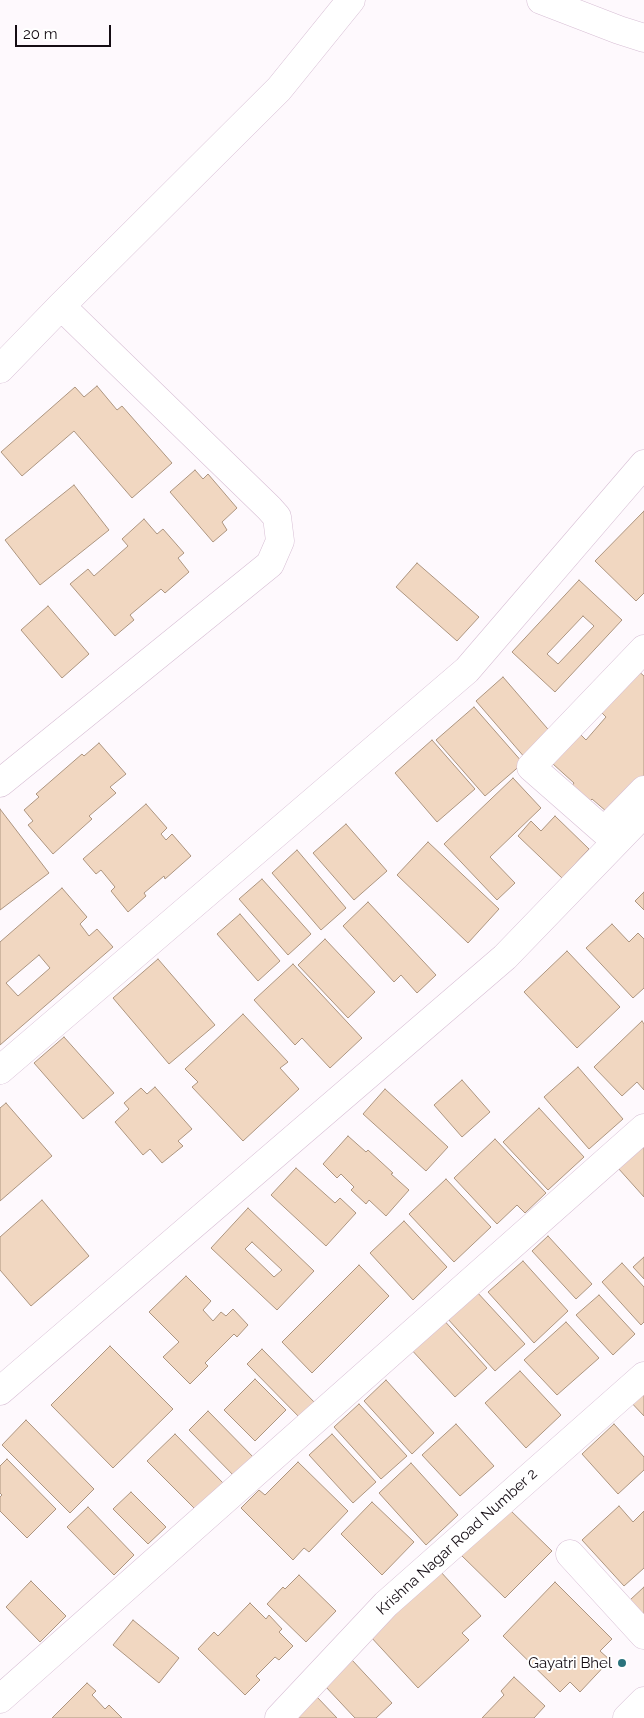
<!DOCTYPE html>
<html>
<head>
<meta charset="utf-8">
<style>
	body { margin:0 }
	#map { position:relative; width:644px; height:1718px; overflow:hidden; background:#fef9fd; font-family:Raleway,sans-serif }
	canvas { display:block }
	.scale { position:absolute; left:15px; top:25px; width:96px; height:22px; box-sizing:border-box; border:2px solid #150d14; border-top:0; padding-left:6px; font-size:15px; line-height:18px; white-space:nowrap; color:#150d14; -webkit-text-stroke:4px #fff; paint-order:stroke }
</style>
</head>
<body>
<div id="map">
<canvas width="644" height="1718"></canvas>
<div class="scale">20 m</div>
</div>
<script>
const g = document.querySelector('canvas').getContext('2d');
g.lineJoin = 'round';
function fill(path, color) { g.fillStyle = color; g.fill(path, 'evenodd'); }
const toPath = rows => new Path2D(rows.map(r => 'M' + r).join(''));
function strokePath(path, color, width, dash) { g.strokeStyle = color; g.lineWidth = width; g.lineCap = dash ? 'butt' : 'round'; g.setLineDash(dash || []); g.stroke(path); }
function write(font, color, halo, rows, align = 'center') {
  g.font = font + ' Raleway,sans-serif'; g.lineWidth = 4; g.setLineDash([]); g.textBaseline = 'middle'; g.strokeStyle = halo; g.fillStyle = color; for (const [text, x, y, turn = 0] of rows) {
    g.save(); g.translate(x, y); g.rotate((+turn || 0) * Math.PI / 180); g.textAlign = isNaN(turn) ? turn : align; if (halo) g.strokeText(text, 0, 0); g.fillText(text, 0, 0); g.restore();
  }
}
const building = toPath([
	[97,386,117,410,122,406,172,463,132,498,74,431,22,476,1,452,75,387,84,397,97,386],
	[195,470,203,479,208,474,237,508,222,522,227,530,213,542,170,492,195,470],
	[74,485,109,530,40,585,5,540,74,485],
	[644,511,644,593,636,601,595,561,644,511],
	[144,519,157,534,163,529,184,553,178,558,189,572,165,593,161,589,130,615,134,620,115,636,70,584,88,569,94,576,128,546,122,539,144,519],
	[417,563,479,617,457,641,396,587,417,563],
	[579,580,622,620,555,692,512,652,579,580],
	[583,616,594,626,558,664,547,654,583,616],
	[48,606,89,654,62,678,21,630,48,606],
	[637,670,644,676,644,783,614,818,592,799,588,803,571,787,574,783,553,764,580,734,586,740,606,717,600,711,637,670],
	[503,677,553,735,526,759,476,701,503,677],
	[474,707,523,763,485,796,436,740,474,707],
	[432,740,475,789,437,822,395,773,432,740],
	[99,743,126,774,110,787,116,793,89,816,92,819,53,854,28,825,33,821,24,810,39,797,36,794,82,754,84,756,99,743],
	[513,778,541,808,490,857,515,883,497,900,444,844,513,778],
	[146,804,167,828,161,834,166,840,172,834,191,856,165,879,164,876,144,893,146,896,128,912,111,891,115,887,101,870,96,874,83,859,146,804],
	[0,809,49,873,0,910,0,809],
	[555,816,589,849,562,878,518,836,531,821,541,831,555,816],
	[346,824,387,871,354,900,313,853,346,824],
	[428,842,499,909,468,943,397,875,428,842],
	[297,850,346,908,321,930,272,873,297,850],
	[262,879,311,934,288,955,239,899,262,879],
	[62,888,87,917,80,924,89,936,97,929,113,947,0,1045,0,942,62,888],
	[39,955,50,968,18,996,6,983,39,955],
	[644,892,644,910,635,901,644,892],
	[368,902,436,975,417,993,401,975,394,982,343,926,368,902],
	[240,914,280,961,258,981,217,934,240,914],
	[612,924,629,942,638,933,644,939,644,988,633,998,586,948,612,924],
	[325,939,375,992,348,1018,298,965,325,939],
	[567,951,620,1007,577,1048,524,992,567,951],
	[158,959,215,1025,169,1064,113,998,158,959],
	[293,964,362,1038,330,1068,302,1038,295,1045,254,1000,293,964],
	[243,1014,288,1062,280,1068,299,1089,243,1141,192,1087,198,1082,185,1069,243,1014],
	[642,1021,644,1024,644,1090,637,1082,622,1096,594,1067,642,1021],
	[64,1037,114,1093,83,1119,34,1063,64,1037],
	[578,1067,623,1119,589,1149,544,1097,578,1067],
	[462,1080,490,1112,462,1137,434,1105,462,1080],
	[155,1087,192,1129,178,1141,183,1146,162,1163,150,1149,143,1155,115,1122,129,1109,124,1103,141,1088,147,1094,155,1087],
	[385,1089,448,1147,426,1171,363,1114,385,1089],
	[6,1103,52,1156,0,1201,0,1108,6,1103],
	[539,1108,584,1157,548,1190,503,1142,539,1108],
	[348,1136,366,1152,368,1150,393,1173,391,1174,409,1190,386,1216,369,1200,366,1204,351,1190,354,1187,341,1174,337,1178,323,1164,348,1136],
	[495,1139,546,1193,525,1213,517,1205,497,1224,454,1178,495,1139],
	[644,1144,644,1197,618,1168,644,1144],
	[296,1168,335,1203,340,1198,356,1213,326,1246,271,1195,296,1168],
	[446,1179,491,1227,454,1262,409,1214,446,1179],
	[42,1200,89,1256,31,1306,0,1270,0,1237,42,1200],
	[248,1208,314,1271,277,1310,211,1248,248,1208],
	[252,1242,282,1270,274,1277,245,1249,252,1242],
	[404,1221,447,1267,413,1300,370,1253,404,1221],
	[548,1236,592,1284,576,1299,532,1251,548,1236],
	[644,1257,644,1279,633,1267,644,1257],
	[523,1261,568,1311,534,1343,488,1292,523,1261],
	[622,1263,644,1287,644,1322,641,1325,602,1282,622,1263],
	[359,1265,389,1296,312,1373,282,1342,359,1265],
	[186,1276,211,1301,203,1310,213,1321,221,1312,226,1316,233,1309,248,1325,237,1337,234,1334,205,1363,208,1366,190,1384,163,1357,179,1342,149,1312,186,1276],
	[476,1291,525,1344,495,1371,447,1318,476,1291],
	[599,1295,635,1334,613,1355,576,1315,599,1295],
	[441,1317,487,1368,455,1397,409,1347,441,1317],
	[566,1322,599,1358,557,1395,524,1360,566,1322],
	[110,1346,173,1409,113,1468,51,1405,110,1346],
	[262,1349,319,1407,304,1422,247,1364,262,1349],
	[520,1371,561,1415,526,1448,485,1403,520,1371],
	[255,1379,286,1410,255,1441,224,1410,255,1379],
	[386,1380,434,1433,412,1454,364,1401,386,1380],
	[644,1382,644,1416,627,1398,644,1382],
	[359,1404,407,1456,381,1479,334,1427,359,1404],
	[208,1411,257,1461,238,1480,189,1430,208,1411],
	[26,1420,94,1489,70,1513,2,1445,26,1420],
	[456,1424,494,1466,460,1496,422,1455,456,1424],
	[614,1424,644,1457,644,1470,618,1494,582,1454,614,1424],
	[175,1434,224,1484,197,1511,147,1461,175,1434],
	[332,1434,376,1482,353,1503,309,1455,332,1434],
	[7,1459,56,1509,27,1538,0,1511,0,1497,2,1495,0,1493,0,1466,7,1459],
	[298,1462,348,1511,309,1552,304,1548,293,1560,241,1508,259,1490,265,1495,298,1462],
	[411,1463,458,1515,426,1545,379,1493,411,1463],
	[131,1492,166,1527,148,1544,113,1509,131,1492],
	[372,1502,414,1542,382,1575,341,1534,372,1502],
	[619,1506,633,1522,644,1511,644,1568,624,1586,582,1540,619,1506],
	[88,1507,134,1555,114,1575,67,1527,88,1507],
	[507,1507,552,1551,505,1598,460,1554,507,1507],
	[440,1571,481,1616,462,1633,469,1640,418,1688,370,1636,440,1571],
	[299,1575,336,1611,306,1642,267,1604,283,1587,285,1589,299,1575],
	[31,1581,66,1616,40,1642,6,1607,31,1581],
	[555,1582,612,1639,600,1651,610,1660,580,1692,570,1682,560,1692,503,1636,555,1582],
	[644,1587,644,1616,630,1600,644,1587],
	[250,1603,266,1619,269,1615,282,1629,279,1632,293,1646,279,1660,275,1657,256,1676,260,1680,245,1695,198,1649,214,1632,218,1636,250,1603],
	[133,1620,179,1658,159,1683,113,1645,133,1620],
	[352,1660,392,1703,376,1718,355,1718,325,1686,352,1660],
	[514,1677,545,1706,534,1718,482,1718,504,1695,501,1691,514,1677],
	[87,1683,96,1691,92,1695,105,1709,109,1705,122,1718,52,1718,87,1683],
	[317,1697,337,1718,296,1718,317,1697]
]);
fill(building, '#f1d7c1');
strokePath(building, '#ad9580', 1);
const minor = toPath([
	[541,0,619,30,644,38],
	[0,369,61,306,279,89,351,0],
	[644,649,531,767,604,831,644,790],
	[0,783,270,564,280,541,277,517,269,508,61,306],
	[0,1070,467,670,644,464],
	[0,1391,505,957,644,813],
	[570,1554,644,1635],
	[0,1699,644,1128],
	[279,1718,386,1604,644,1376],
	[627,1718,644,1701]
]);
strokePath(minor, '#d7bed4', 29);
strokePath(minor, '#fff', 28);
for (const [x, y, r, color] of [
	[622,1663,5,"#2b737d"]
]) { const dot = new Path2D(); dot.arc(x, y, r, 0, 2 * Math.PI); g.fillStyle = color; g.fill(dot); strokePath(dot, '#fff', 2); }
write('15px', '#150d14', '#fff', [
	["Krishna Nagar Road Number 2",457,1542,-42]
]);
write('15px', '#150d14', '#fff', [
	["Gayatri Bhel",612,1663]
], 'right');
</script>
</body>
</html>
